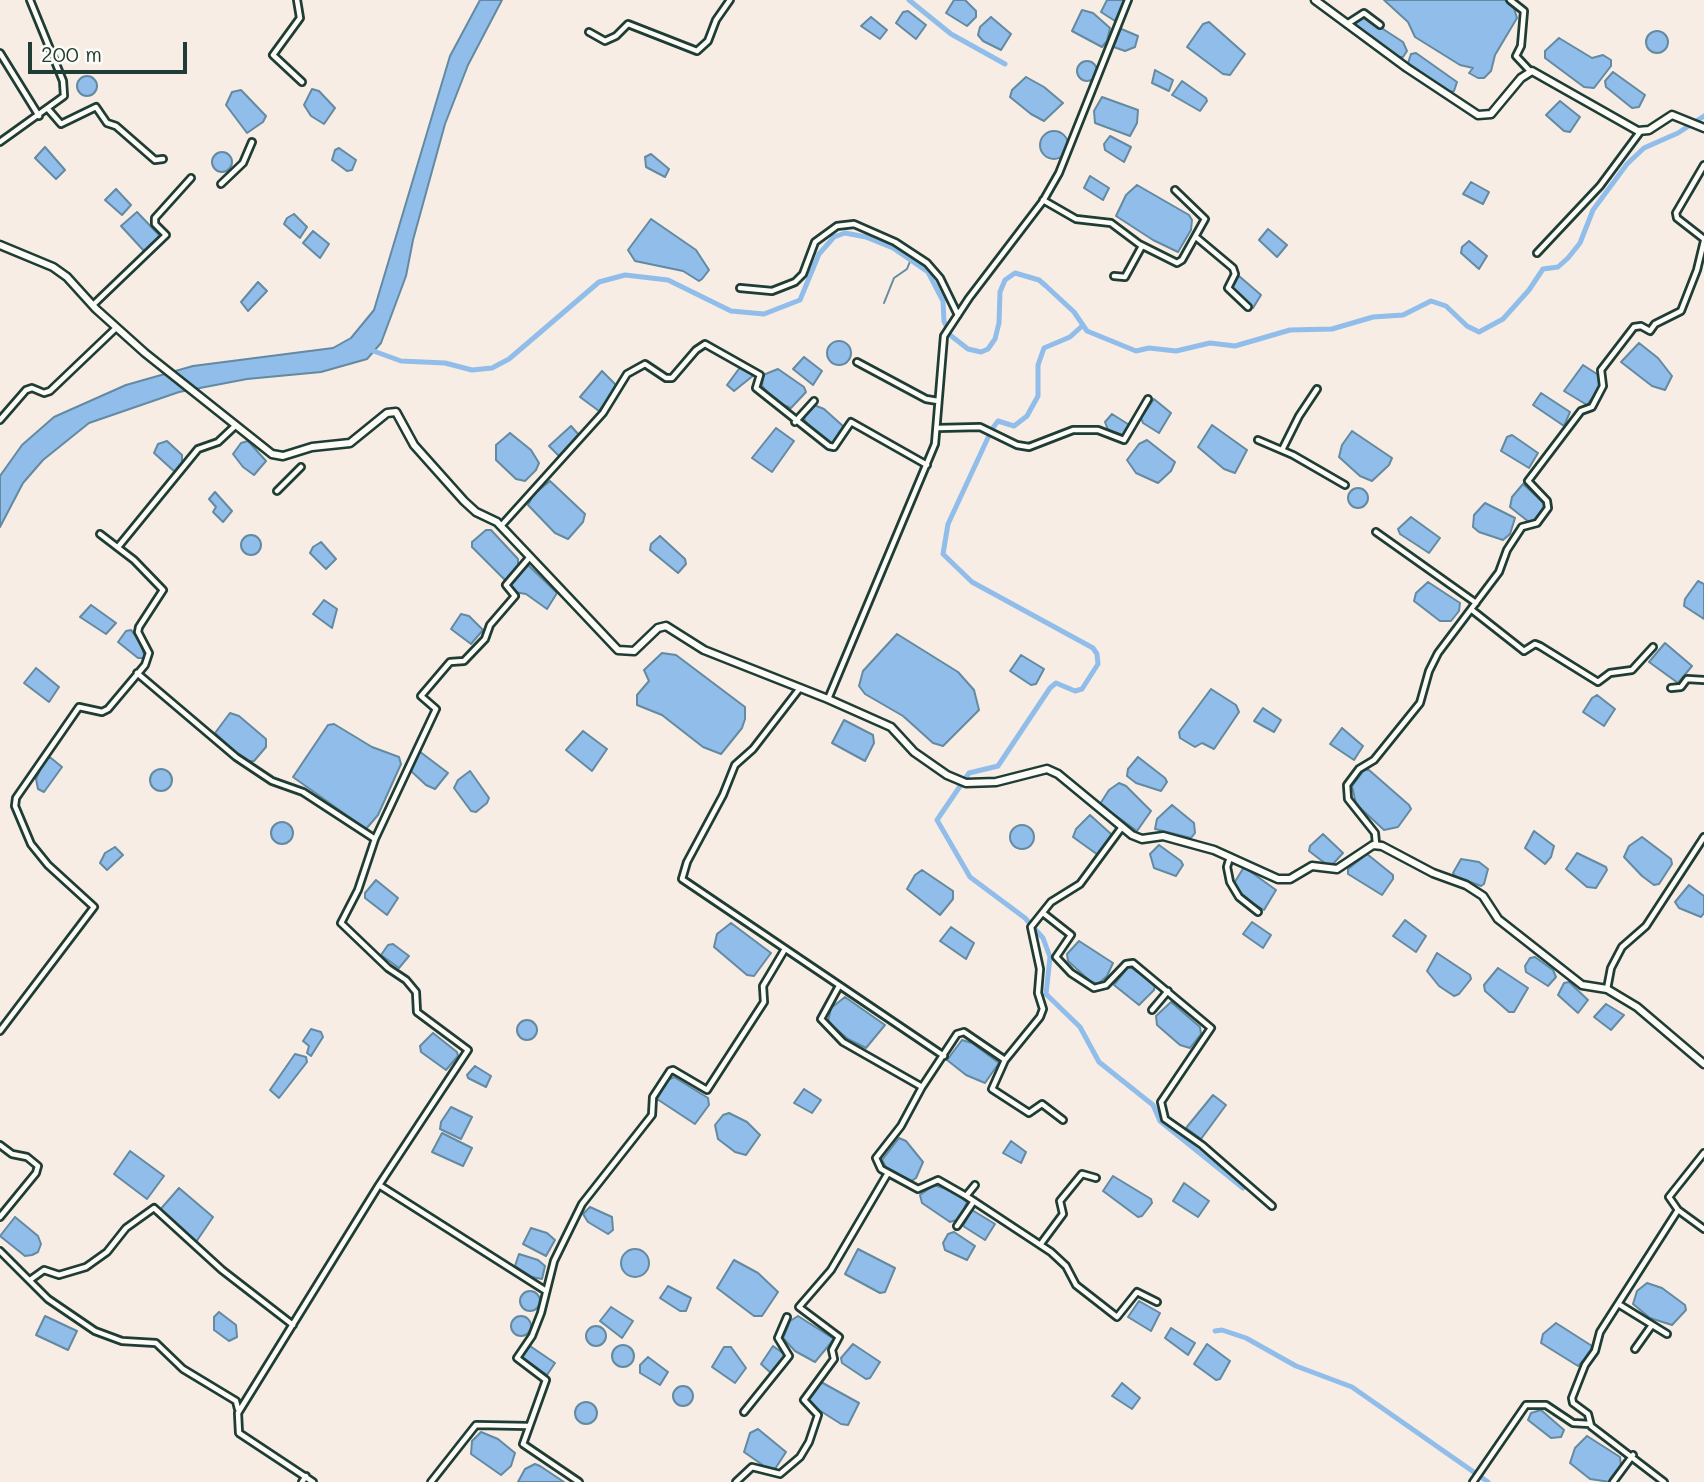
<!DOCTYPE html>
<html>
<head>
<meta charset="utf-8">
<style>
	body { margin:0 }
	#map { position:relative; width:1704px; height:1482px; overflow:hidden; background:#f8ede4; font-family:Mali,sans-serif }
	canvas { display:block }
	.scale { position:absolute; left:28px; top:42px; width:159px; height:32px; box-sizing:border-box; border:4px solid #1f3d34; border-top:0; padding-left:9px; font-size:21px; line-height:24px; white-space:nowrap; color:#1f3d34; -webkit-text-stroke:5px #fdfcf7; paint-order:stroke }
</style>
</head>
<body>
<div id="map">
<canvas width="1704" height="1482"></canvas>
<div class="scale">200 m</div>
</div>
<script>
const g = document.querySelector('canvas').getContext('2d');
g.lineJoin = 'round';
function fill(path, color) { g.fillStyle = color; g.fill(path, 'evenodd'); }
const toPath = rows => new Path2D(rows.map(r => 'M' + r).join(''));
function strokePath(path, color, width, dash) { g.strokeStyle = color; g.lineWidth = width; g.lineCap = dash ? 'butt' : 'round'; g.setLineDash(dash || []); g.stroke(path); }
const water = toPath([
	[480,0,502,0,468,65,445,124,413,240,406,276,381,343,367,359,321,372,247,379,179,392,89,423,43,460,23,483,0,527,0,476,22,445,54,417,126,385,193,366,333,348,351,338,374,310,450,56,480,0],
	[954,0,965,0,976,11,976,17,967,26,946,13,954,0],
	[1107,0,1125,0,1115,21,1101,12,1107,0],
	[1384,0,1505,0,1514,8,1517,18,1495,55,1491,71,1484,78,1478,78,1469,73,1473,68,1460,65,1415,37,1408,22,1384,0],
	[1082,10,1093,13,1110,28,1107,41,1102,47,1072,31,1082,10],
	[908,11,926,25,916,39,896,23,903,12,908,11],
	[1363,16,1403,42,1407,51,1403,57,1396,57,1353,25,1353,22,1363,16],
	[871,17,887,30,880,39,861,26,871,17],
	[991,17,1011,34,1001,50,983,41,978,35,980,27,991,17],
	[1209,22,1245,54,1230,75,1223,74,1187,47,1203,24,1209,22],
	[1119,28,1138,36,1135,47,1125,51,1111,46,1119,28],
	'1646 42a11 11 0 1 1 22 0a11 11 0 1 1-22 0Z',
	[1559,38,1592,58,1603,55,1611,60,1611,66,1594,88,1584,87,1545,58,1545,51,1559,38],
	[1416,53,1457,82,1454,91,1449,92,1408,63,1411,54,1416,53],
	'1077 71a10 10 0 1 1 20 0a10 10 0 1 1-20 0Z',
	[1155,70,1173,80,1169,91,1152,83,1155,70],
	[1613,72,1645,95,1639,107,1632,108,1606,87,1605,81,1613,72],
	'77 86a10 10 0 1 1 20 0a10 10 0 1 1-20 0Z',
	[1026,77,1044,87,1063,103,1044,121,1031,114,1010,97,1012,90,1026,77],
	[1182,81,1206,98,1207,101,1200,111,1172,95,1182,81],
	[312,89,319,91,335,108,324,124,311,116,304,105,312,89],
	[241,90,266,116,263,122,247,133,226,105,232,92,241,90],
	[1102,97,1138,110,1137,123,1130,136,1095,123,1094,111,1102,97],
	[1560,101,1580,117,1570,132,1564,131,1546,115,1560,101],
	'1040 145a14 14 0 1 1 28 0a14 14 0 1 1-28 0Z',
	[1110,136,1131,147,1124,162,1105,150,1104,144,1110,136],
	[45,147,65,170,56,179,35,158,45,147],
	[339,148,356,160,352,170,347,171,332,160,335,150,339,148],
	'212 162a10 10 0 1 1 20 0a10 10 0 1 1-20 0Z',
	[651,154,669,169,665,177,646,167,645,157,651,154],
	[1090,176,1109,188,1103,200,1084,188,1090,176],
	[1471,182,1489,192,1483,204,1463,194,1471,182],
	[1137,185,1189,215,1192,220,1191,230,1178,252,1153,240,1116,216,1126,195,1137,185],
	[116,189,131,205,122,215,105,200,116,189],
	[137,212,159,235,156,243,144,251,121,226,137,212],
	[294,214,307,227,300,238,284,224,287,218,294,214],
	[651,219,696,250,709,270,702,279,699,281,683,271,635,261,628,250,651,219],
	[1268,229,1287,245,1277,257,1259,240,1268,229],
	[313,231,329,244,320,258,303,243,313,231],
	[1469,241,1487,256,1479,269,1461,253,1462,247,1469,241],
	[1239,276,1261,295,1253,308,1230,288,1239,276],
	[258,282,267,291,248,311,241,302,258,282],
	'827 353a12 12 0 1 1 24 0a12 12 0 1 1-24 0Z',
	[1639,343,1658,358,1672,376,1665,390,1652,386,1621,362,1639,343],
	[804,357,822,371,813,385,793,369,804,357],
	[1583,365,1600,376,1601,386,1587,405,1564,391,1583,365],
	[741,366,754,375,734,391,727,385,741,366],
	[778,369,804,387,806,392,791,408,776,402,762,386,763,375,778,369],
	[602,371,617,386,599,411,580,397,602,371],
	[1541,393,1570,412,1564,426,1533,405,1541,393],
	[1154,399,1171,413,1159,433,1143,423,1141,418,1154,399],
	[814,405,824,409,844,427,833,444,822,439,805,421,804,417,814,405],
	[1112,414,1131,426,1125,437,1108,430,1105,422,1112,414],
	[1212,425,1247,450,1235,473,1224,469,1198,447,1212,425],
	[571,426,579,435,559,456,549,446,571,426],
	[776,428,794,441,772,472,752,458,776,428],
	[1352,431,1392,458,1389,465,1372,481,1360,476,1339,457,1342,445,1352,431],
	[510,433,531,450,539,463,536,470,525,481,516,479,496,460,496,445,510,433],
	[1512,435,1538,453,1529,468,1501,451,1507,437,1512,435],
	[1147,440,1175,462,1171,471,1158,483,1136,473,1127,460,1139,444,1147,440],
	[167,441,182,455,182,463,175,472,154,453,158,444,167,441],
	[248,441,266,461,254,475,243,467,233,454,241,443,248,441],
	[550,481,585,514,583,522,568,539,555,533,528,505,534,494,550,481],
	[1523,484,1546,505,1535,522,1529,522,1510,507,1512,497,1523,484],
	'1348 498a10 10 0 1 1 20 0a10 10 0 1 1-20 0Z',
	[215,492,232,511,223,522,213,512,216,507,209,499,215,492],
	[1485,503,1515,518,1510,534,1503,540,1479,532,1473,527,1474,515,1485,503],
	[1411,517,1440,538,1429,553,1400,534,1398,529,1411,517],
	[486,530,491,530,518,559,518,566,505,580,472,547,472,542,486,530],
	'241 545a10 10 0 1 1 20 0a10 10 0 1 1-20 0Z',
	[660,536,685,559,686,564,678,573,650,550,651,544,660,536],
	[321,542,336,559,326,569,310,553,313,547,321,542],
	[528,565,557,593,547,609,526,594,514,592,510,586,528,565],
	[1698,581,1704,584,1704,619,1684,606,1685,599,1698,581],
	[1428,582,1460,603,1459,611,1451,621,1440,621,1414,601,1416,593,1428,582],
	[324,600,337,609,332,628,313,614,324,600],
	[91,605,116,623,106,634,80,617,91,605],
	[461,614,469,616,483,630,471,644,451,629,461,614],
	[131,630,140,641,145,658,138,658,118,642,126,631,131,630],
	[897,634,958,672,974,690,979,710,943,746,933,743,903,716,865,694,859,686,863,671,897,634],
	[1665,643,1692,666,1678,683,1649,662,1665,643],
	[662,653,676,655,745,707,745,719,742,728,721,754,703,747,662,715,637,705,637,695,649,681,644,670,662,653],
	[1021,655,1044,669,1036,684,1031,685,1010,671,1021,655],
	[36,668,59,687,49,702,24,683,36,668],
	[1211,689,1236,705,1239,712,1214,749,1202,743,1195,747,1180,738,1179,732,1211,689],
	[1597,695,1615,709,1604,726,1583,712,1592,698,1597,695],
	[1263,708,1281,720,1274,732,1254,721,1263,708],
	[230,713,239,716,266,739,266,747,254,761,245,761,215,733,230,713],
	[844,720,873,735,874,743,865,761,832,743,844,720],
	[334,724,372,747,399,757,401,764,378,815,366,829,293,777,328,725,334,724],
	[1342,728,1363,746,1354,760,1330,744,1342,728],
	[583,731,607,749,592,771,566,750,583,731],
	[419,751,448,773,435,789,426,785,411,771,419,751],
	[1138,757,1165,778,1167,782,1161,791,1136,783,1127,776,1128,769,1138,757],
	[45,758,51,758,62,767,44,792,38,789,36,779,45,758],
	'150 780a11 11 0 1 1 22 0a11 11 0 1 1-22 0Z',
	[1364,770,1369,770,1409,805,1411,809,1398,827,1384,830,1356,804,1352,786,1364,770],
	[470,771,489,798,487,803,476,812,471,811,454,788,458,780,470,771],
	[1119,783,1126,786,1151,811,1137,831,1100,804,1109,790,1119,783],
	[1172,805,1194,823,1195,833,1191,838,1155,829,1157,819,1172,805],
	[1090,815,1111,834,1111,839,1098,855,1073,837,1076,829,1090,815],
	'271 833a11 11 0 1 1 22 0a11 11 0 1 1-22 0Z',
	'1010 837a12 12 0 1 1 24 0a12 12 0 1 1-24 0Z',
	[1534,831,1554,846,1551,857,1545,864,1525,848,1534,831],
	[1323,834,1343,853,1332,865,1326,864,1309,851,1310,846,1323,834],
	[1642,837,1671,859,1672,864,1659,884,1654,885,1642,876,1624,857,1629,846,1642,837],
	[1159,845,1181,861,1183,865,1176,876,1154,868,1150,854,1159,845],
	[115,847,123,855,107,870,100,863,105,853,115,847],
	[1577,853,1606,867,1607,870,1596,888,1587,887,1566,869,1577,853],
	[1367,854,1393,875,1393,879,1382,895,1348,874,1348,869,1367,854],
	[1461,859,1479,862,1488,869,1484,884,1481,886,1455,876,1453,873,1461,859],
	[1244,867,1276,890,1264,910,1247,900,1233,885,1244,867],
	[922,870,953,891,953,899,940,915,907,889,915,875,922,870],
	[376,880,398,898,387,915,365,898,365,893,376,880],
	[1689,885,1704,896,1704,913,1701,917,1679,908,1675,902,1689,885],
	[1405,920,1426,936,1416,952,1393,936,1405,920],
	[1252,922,1271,935,1263,948,1243,934,1252,922],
	[731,923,771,953,754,976,747,975,714,947,717,934,731,923],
	[951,927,974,943,966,959,940,941,951,927],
	[1079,941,1113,963,1107,976,1098,984,1091,982,1068,961,1067,954,1079,941],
	[393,944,409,956,399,968,381,955,388,945,393,944],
	[1437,953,1470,975,1471,979,1459,994,1454,996,1439,986,1427,971,1437,953],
	[1535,957,1553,970,1556,977,1548,986,1526,972,1525,966,1530,958,1535,957],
	[1129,966,1155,985,1154,990,1139,1005,1114,985,1129,966],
	[1498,968,1528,988,1514,1012,1509,1012,1485,991,1484,985,1498,968],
	[1569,982,1588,1000,1578,1013,1558,995,1564,983,1569,982],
	[845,997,885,1025,866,1048,848,1039,828,1022,831,1008,845,997],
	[1171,1002,1200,1027,1201,1034,1190,1048,1180,1045,1157,1025,1156,1016,1171,1002],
	[1606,1004,1624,1015,1611,1030,1594,1017,1606,1004],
	'517 1030a10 10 0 1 1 20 0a10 10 0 1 1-20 0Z',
	[311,1029,321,1032,323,1037,311,1056,307,1053,309,1046,303,1041,311,1029],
	[433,1033,457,1052,458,1056,446,1070,421,1052,420,1046,433,1033],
	[962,1040,972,1043,999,1063,985,1083,966,1075,947,1060,962,1040],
	[295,1054,306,1057,307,1062,279,1098,270,1090,295,1054],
	[475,1066,491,1076,486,1087,468,1078,467,1075,475,1066],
	[674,1077,708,1098,709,1105,695,1124,657,1099,668,1080,674,1077],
	[804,1089,821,1100,812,1113,794,1103,804,1089],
	[1213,1095,1226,1105,1201,1139,1186,1128,1213,1095],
	[451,1107,472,1117,461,1139,440,1129,441,1122,451,1107],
	[729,1113,747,1122,760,1135,746,1155,735,1152,718,1139,715,1125,723,1115,729,1113],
	[442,1133,472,1148,463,1166,432,1152,442,1133],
	[899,1138,906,1141,923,1162,916,1178,910,1182,887,1169,882,1160,899,1138],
	[1011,1141,1026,1152,1021,1163,1003,1153,1011,1141],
	[130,1151,164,1176,147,1199,114,1174,130,1151],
	[1113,1176,1151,1199,1152,1203,1142,1216,1138,1217,1103,1191,1113,1176],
	[1184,1183,1209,1201,1198,1217,1173,1201,1184,1183],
	[934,1185,952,1191,967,1202,960,1219,950,1222,922,1203,920,1195,934,1185],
	[179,1188,213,1217,196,1242,159,1211,179,1188],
	[590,1207,612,1217,613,1230,608,1234,588,1222,583,1214,590,1207],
	[972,1210,995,1224,985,1240,963,1226,972,1210],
	[15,1217,38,1236,41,1244,38,1252,32,1255,25,1256,0,1236,15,1217],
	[531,1228,547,1233,555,1240,546,1256,523,1244,531,1228],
	[954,1232,975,1246,967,1260,945,1250,943,1243,948,1234,954,1232],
	[858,1249,895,1268,885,1292,880,1293,845,1274,858,1249],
	'621 1263a14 14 0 1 1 28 0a14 14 0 1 1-28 0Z',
	[519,1254,538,1260,545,1266,542,1279,532,1277,515,1266,519,1254],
	[734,1260,758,1273,778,1292,762,1316,754,1316,717,1288,734,1260],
	[1647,1283,1662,1288,1685,1305,1686,1310,1672,1325,1650,1318,1633,1304,1637,1291,1647,1283],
	[668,1286,691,1298,686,1311,680,1311,660,1298,668,1286],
	'520 1301a10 10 0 1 1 20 0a10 10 0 1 1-20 0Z',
	[1139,1301,1160,1313,1151,1331,1128,1317,1139,1301],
	[611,1307,633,1321,622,1338,600,1321,611,1307],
	[219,1312,236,1325,237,1337,229,1341,214,1330,214,1317,219,1312],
	'511 1326a10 10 0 1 1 20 0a10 10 0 1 1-20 0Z',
	[45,1316,77,1331,68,1350,36,1335,45,1316],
	[798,1316,834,1339,815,1362,795,1351,783,1338,790,1321,798,1316],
	[1556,1323,1592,1346,1590,1354,1578,1366,1541,1343,1543,1334,1556,1323],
	'586 1336a10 10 0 1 1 20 0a10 10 0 1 1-20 0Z',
	[1171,1328,1195,1343,1188,1355,1165,1338,1171,1328],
	[853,1344,880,1362,870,1378,866,1379,842,1363,841,1358,853,1344],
	[1207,1344,1230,1361,1220,1379,1216,1380,1194,1364,1207,1344],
	'612 1356a11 11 0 1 1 22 0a11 11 0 1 1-22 0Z',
	[530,1346,555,1363,547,1375,521,1357,530,1346],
	[773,1346,787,1356,772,1374,761,1364,773,1346],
	[731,1347,746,1368,735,1383,712,1367,724,1347,731,1347],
	[648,1357,668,1372,660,1385,640,1373,640,1365,648,1357],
	[821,1382,859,1403,848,1425,841,1424,808,1403,808,1399,821,1382],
	[1122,1383,1140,1398,1132,1409,1112,1396,1122,1383],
	'673 1396a10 10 0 1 1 20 0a10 10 0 1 1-20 0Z',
	'575 1413a11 11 0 1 1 22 0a11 11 0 1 1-22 0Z',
	[1541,1410,1564,1430,1561,1437,1551,1438,1528,1420,1531,1413,1541,1410],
	[758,1429,786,1452,775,1469,764,1466,744,1452,750,1433,758,1429],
	[481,1432,498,1439,515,1453,511,1466,501,1475,471,1454,472,1441,481,1432],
	[1587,1436,1620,1457,1621,1466,1610,1482,1590,1479,1570,1463,1575,1448,1587,1436],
	[535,1464,540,1466,564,1482,518,1482,525,1469,535,1464]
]);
fill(water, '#91bdea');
strokePath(water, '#638aa1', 2);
strokePath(toPath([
	[884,303,894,278,907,269,911,259]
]), '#638aa1', 2);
strokePath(toPath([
	[909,0,951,34,1005,64],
	[1081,327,1070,337,1044,348,1038,365,1038,396,1027,416,1014,426,998,421,992,429,948,524,943,554,972,582,1093,648,1097,654,1098,664,1082,689,1075,691,1056,683,1050,688,998,766,969,773,937,820,970,877,1025,918,1043,938,1050,957,1046,994,1080,1027,1099,1062,1153,1105,1160,1121,1243,1188],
	[368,349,401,361,445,363,472,370,492,368,509,359,599,282,625,275,668,280,731,311,764,314,800,300,819,254,834,237,845,233,866,237,893,248,928,272,943,301,944,321,950,335,968,349,981,352,988,349,995,339,999,323,1000,292,1005,280,1015,273,1039,280,1046,286,1074,312,1087,331,1136,351,1149,348,1176,351,1210,343,1235,346,1290,330,1332,329,1373,317,1403,315,1431,301,1446,306,1467,326,1479,332,1503,319,1529,290,1543,269,1558,267,1568,258,1580,243,1593,210,1627,164,1644,148,1678,133,1704,116],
	[1215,1331,1222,1330,1246,1338,1296,1366,1352,1387,1488,1482]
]), '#91bdea', 5);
const street = toPath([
	[297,0,300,18,273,55,302,82],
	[1510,0,1524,11,1521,46,1516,56,1530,71],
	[1347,24,1364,13,1380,25],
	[589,32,605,41,616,36,628,24,697,51,708,41,716,20,730,0],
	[0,53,39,116],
	[48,109,61,124,96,107,107,123,116,126,155,160,163,159],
	[0,142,64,96,63,81,30,0],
	[1704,165,1676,213,1677,218,1704,239],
	[221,184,243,163,252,142],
	[1043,200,1076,219,1111,223,1139,244,1177,263,1182,260,1205,219,1175,190],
	[1196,237,1233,268,1235,274,1228,288,1248,307],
	[1537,253,1600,186,1640,132],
	[1114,276,1125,277,1142,246],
	[740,288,772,291,795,282,803,274,815,242,837,226,854,224,895,242,927,263,940,278,958,315],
	[93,305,166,235,155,224,155,218,191,178],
	[857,362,926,399,938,401],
	[0,420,26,390,32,388,44,393,50,391,116,328],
	[795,422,814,401],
	[938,428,980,427,1017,445,1029,447,1073,430,1098,430,1124,440,1148,399],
	[1258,440,1293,455,1345,485],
	[1282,450,1299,416,1317,389],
	[277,491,301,467],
	[501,526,603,413,627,374,645,364,666,378,672,378,696,350,705,344,760,375,756,388,829,446,834,447,851,422,927,465],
	[1376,532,1476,603],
	[118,547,198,449,218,442,235,426],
	[1472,610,1524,651,1535,644,1540,646,1598,682,1610,673,1632,670,1653,647],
	[137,673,236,757,272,781,303,792,375,839,436,709,421,696,450,662,464,661,485,639,490,625,515,596,506,585,529,558],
	[800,688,753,749,735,765,723,795,687,862,682,879,944,1056],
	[1671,688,1681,687,1687,679,1704,680],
	[828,699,935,444,944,336,969,298,1043,201,1059,173,1128,0],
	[1376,844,1375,833,1348,799,1347,785,1359,769,1374,760,1420,703,1429,671,1438,653,1499,572,1507,550,1522,527,1537,523,1548,508,1547,501,1528,481,1581,411,1592,407,1603,386,1601,370,1634,327,1641,326,1650,331,1655,324,1681,311,1697,270,1704,241],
	[1230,857,1227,867,1230,882,1239,897,1258,912],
	[1043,913,1071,935,1056,957,1071,973,1094,988,1106,985,1126,964,1133,963,1211,1028,1161,1102,1165,1119,1202,1145,1272,1206],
	[839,986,821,1019,843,1042,922,1087],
	[1607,989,1611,968,1622,947,1646,926,1704,837],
	[1152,1010,1168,991],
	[0,1031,94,907,48,865,31,844,15,806,16,798,79,707,102,712,108,709,145,665,149,653,138,632,139,627,163,590,134,560,100,534],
	[1005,1060,992,1089,1029,1113,1042,1104,1063,1120],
	[0,1145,12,1154,27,1157,38,1166,36,1173,0,1217],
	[379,1185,546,1291],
	[975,1185,966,1196,938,1180,918,1189,881,1169,876,1158,901,1126,922,1087,957,1034,964,1032,1005,1060,1040,1017,1043,1009,1038,993,1040,969,1031,927,1051,902,1080,884,1122,827],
	[966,1196,1051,1252,1066,1266,1076,1285,1117,1317,1137,1292,1157,1302],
	[1678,1210,1704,1229],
	[957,1226,974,1201],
	[1040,1245,1063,1214,1060,1201,1082,1174,1096,1178],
	[0,1251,48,1299,95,1331,122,1341,156,1343,183,1369,236,1401,238,1409],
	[30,1280,44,1270,59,1275,86,1267,107,1252,126,1228,154,1208,222,1270,293,1325],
	[1620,1305,1667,1334],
	[1635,1349,1652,1325],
	[744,1412,789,1356,778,1338,787,1317],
	[302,1482,306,1476],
	[313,1482,239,1433,238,1413,379,1185,468,1050,417,1012,416,992,406,980,388,968,341,923,358,890,375,839],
	[431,1482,476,1425,528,1426],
	[579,1482,523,1444,546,1380,517,1358,532,1336,541,1313,554,1261,582,1204,652,1115,653,1097,670,1071,673,1070,707,1090,764,1002,763,986,785,949],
	[736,1482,752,1467,780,1474,800,1457,809,1442,818,1415,804,1400,834,1359,832,1350,839,1337,799,1307,831,1270,888,1173],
	[1473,1482,1526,1405,1546,1405,1573,1423,1590,1424],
	[1613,1482,1633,1455],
	[1664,1482,1591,1426,1588,1414,1573,1403,1572,1398,1585,1365,1595,1351,1600,1332,1678,1210,1669,1197,1704,1153]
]);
const secondary = toPath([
	[1315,0,1407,68,1478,115,1491,114,1521,78,1532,71,1638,131,1649,130,1672,115,1704,128],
	[0,245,53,267,67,277,96,309,145,353,272,454,283,456,312,447,350,443,387,413,396,412,414,445,464,501,476,512,497,522,618,650,634,651,658,628,666,626,704,650,828,699,891,727,914,752,947,775,966,783,996,782,1047,769,1058,774,1132,835,1142,839,1163,836,1214,850,1278,879,1290,879,1312,866,1337,869,1373,845,1382,846,1433,873,1466,885,1483,896,1498,919,1582,985,1607,989,1637,1007,1704,1064]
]);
strokePath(street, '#1f3d34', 10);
strokePath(secondary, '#1f3d34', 11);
strokePath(street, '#fdfcf7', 4.5);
strokePath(secondary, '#fdfcf7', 6);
</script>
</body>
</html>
